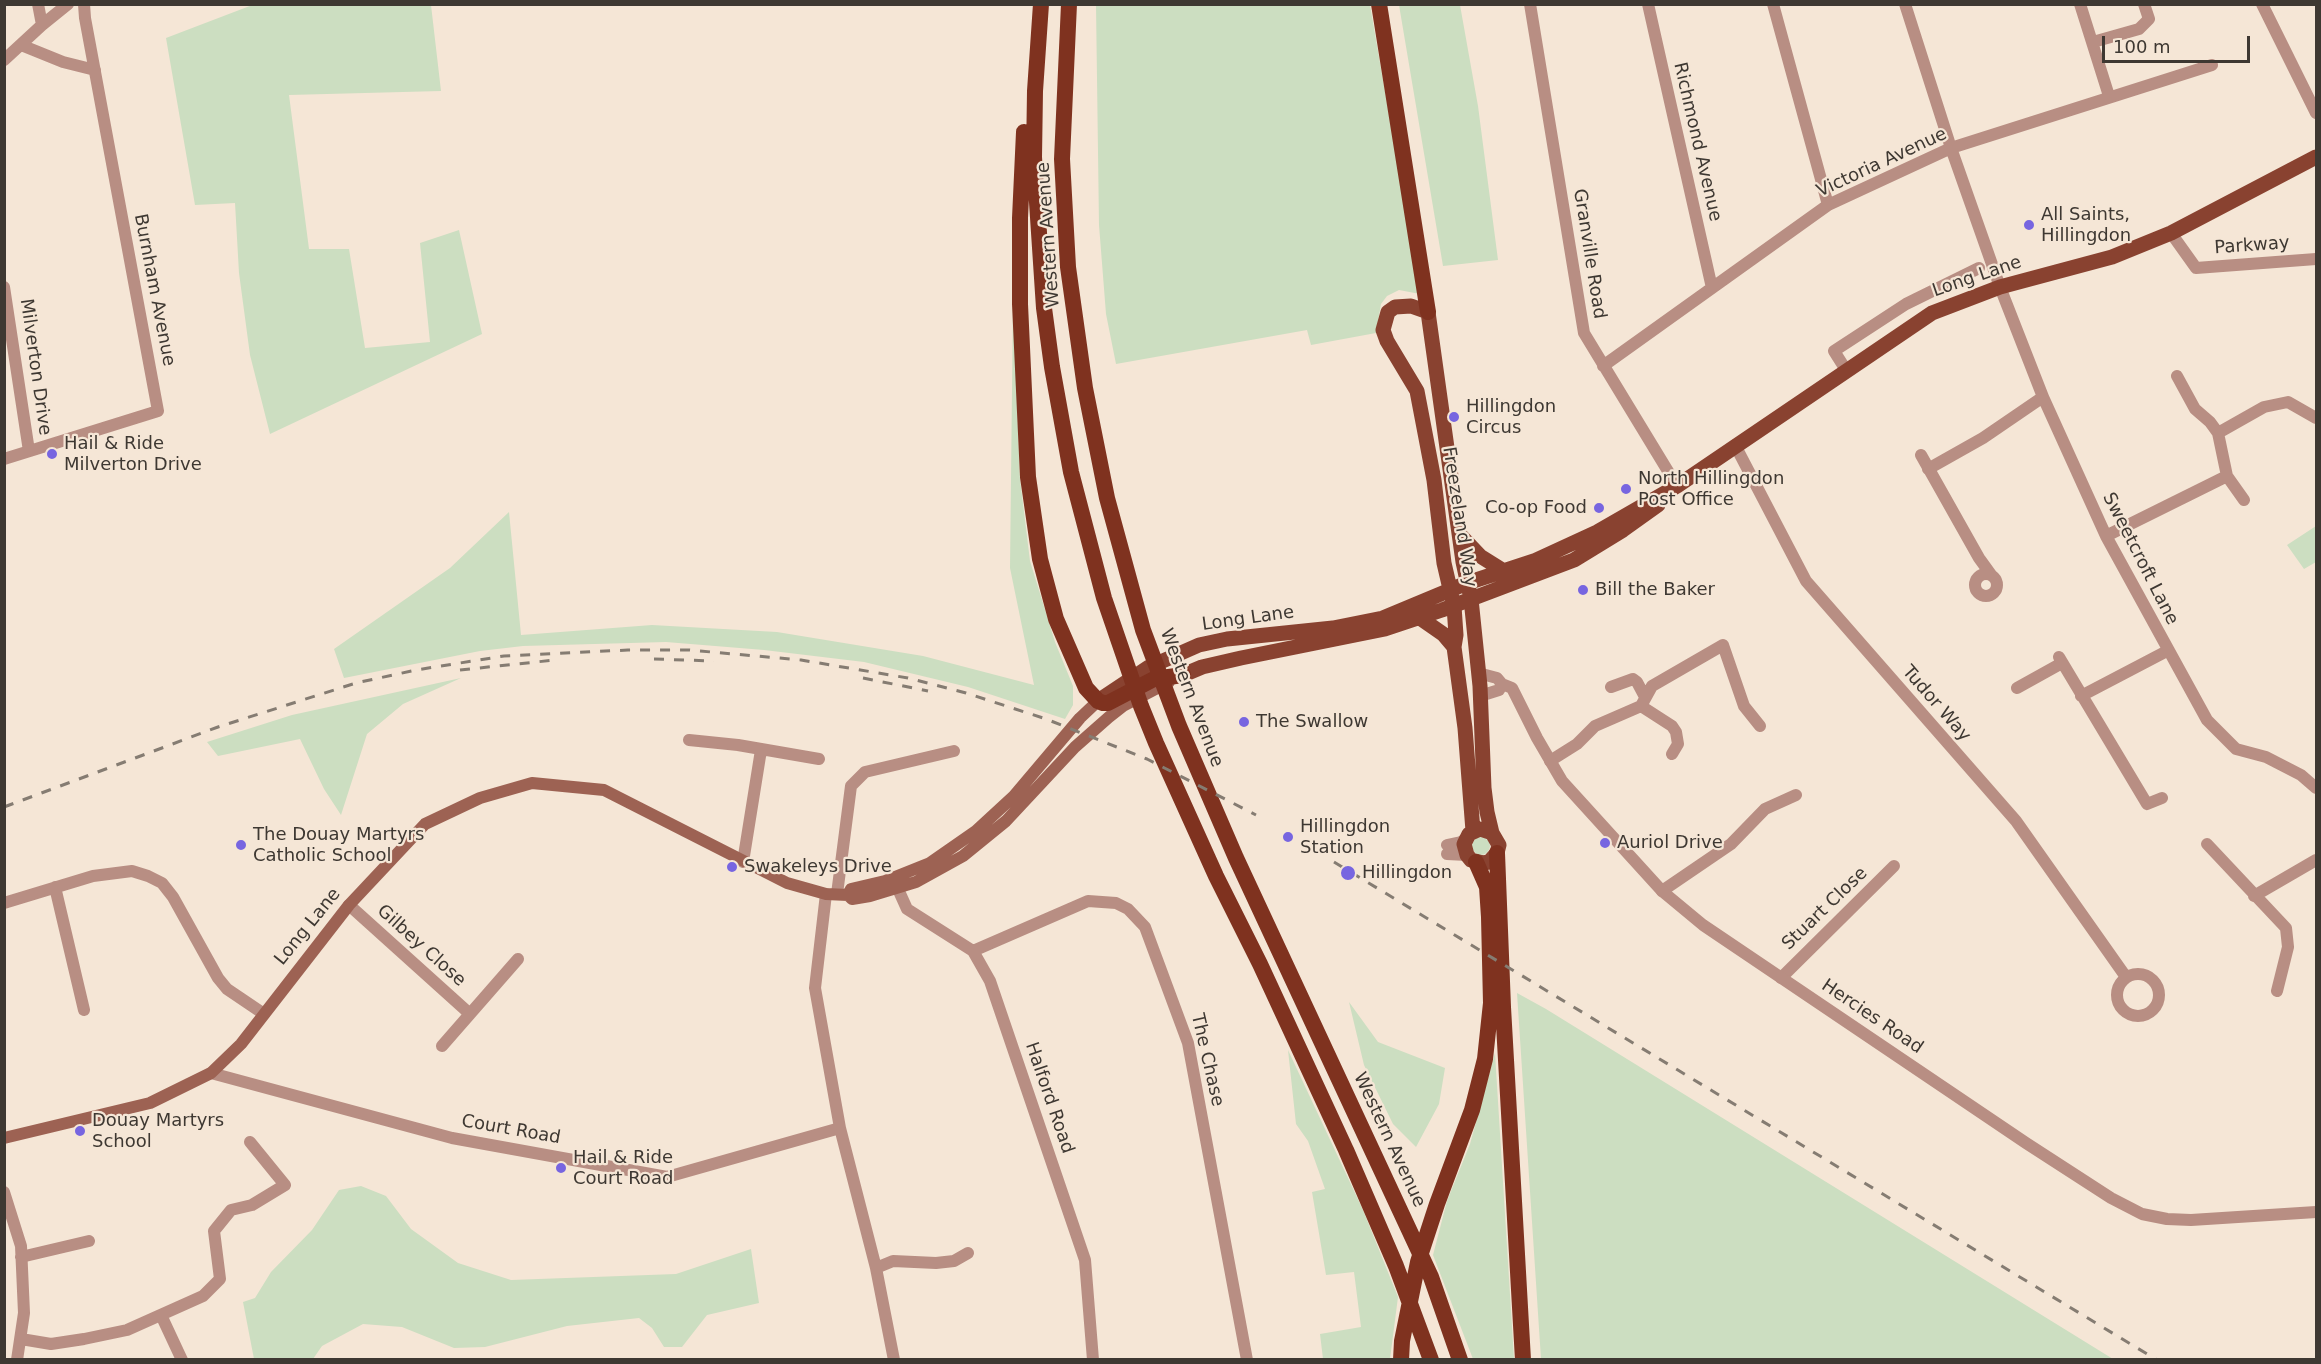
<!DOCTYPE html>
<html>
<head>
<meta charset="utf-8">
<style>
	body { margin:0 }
	#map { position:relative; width:2321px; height:1364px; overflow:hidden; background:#f5e6d6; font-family:"DejaVu Sans",sans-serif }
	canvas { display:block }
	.frame { position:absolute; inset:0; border:6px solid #3e3832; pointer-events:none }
	.scale { position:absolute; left:2102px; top:36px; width:148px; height:27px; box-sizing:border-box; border:3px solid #3e3832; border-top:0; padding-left:8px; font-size:18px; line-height:21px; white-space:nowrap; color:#3e3832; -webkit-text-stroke:4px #f5e6d6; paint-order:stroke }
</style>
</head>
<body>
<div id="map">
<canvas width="2321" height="1364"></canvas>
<div class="frame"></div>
<div class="scale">100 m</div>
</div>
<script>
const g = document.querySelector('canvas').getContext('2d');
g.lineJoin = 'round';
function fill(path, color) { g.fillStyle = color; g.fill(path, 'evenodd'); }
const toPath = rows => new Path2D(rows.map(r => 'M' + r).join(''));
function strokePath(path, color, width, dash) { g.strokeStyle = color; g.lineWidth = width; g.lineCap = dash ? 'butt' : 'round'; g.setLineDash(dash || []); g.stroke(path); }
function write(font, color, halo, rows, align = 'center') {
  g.font = font + ' "DejaVu Sans",sans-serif'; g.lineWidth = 4.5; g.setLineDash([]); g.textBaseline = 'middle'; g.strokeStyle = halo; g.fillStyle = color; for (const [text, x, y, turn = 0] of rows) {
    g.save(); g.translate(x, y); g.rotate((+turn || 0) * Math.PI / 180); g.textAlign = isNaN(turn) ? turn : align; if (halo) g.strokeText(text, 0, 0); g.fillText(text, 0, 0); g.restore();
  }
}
fill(toPath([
	[255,4,431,5,441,91,289,95,309,249,349,249,365,348,430,342,420,243,459,230,482,334,270,434,250,355,239,273,235,203,195,205,166,38],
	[1096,5,1370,5,1420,294,1399,290,1387,296,1381,304,1376,333,1311,345,1307,330,1116,364,1106,314,1099,225],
	[1399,5,1460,5,1478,106,1498,260,1443,266],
	[1013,300,1020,479,1030,561,1055,642,1073,686,1073,705,1065,719,968,687,864,662,764,650,666,642,523,646,480,651,344,678,334,649,450,568,509,512,521,635,652,625,777,632,923,656,1034,685,1010,568],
	[2316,526,2316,562,2304,569,2287,545],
	[461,678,403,704,367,734,341,815,324,789,300,739,218,756,207,742,292,715],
	'1472 846a9 9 0 1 1 18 0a9 9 0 1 1-18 0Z',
	[1517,993,1546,1009,2113,1359,1541,1359],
	[1349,1002,1378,1042,1445,1068,1439,1104,1416,1147,1393,1124,1364,1065],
	[1288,1050,1363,1210,1398,1297,1390,1359,1323,1359,1320,1334,1361,1327,1354,1272,1326,1275,1312,1192,1325,1189,1308,1141,1296,1124],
	[1495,1053,1514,1359,1473,1359,1433,1255,1447,1201,1470,1144],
	[361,1186,386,1196,411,1229,458,1263,511,1280,676,1274,751,1249,759,1303,707,1315,682,1347,664,1347,652,1328,639,1318,567,1326,485,1347,454,1348,402,1327,363,1324,322,1346,313,1359,254,1359,243,1302,255,1298,271,1272,312,1230,339,1190]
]), '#ccdec1');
strokePath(toPath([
	[38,4,42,25],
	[1530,4,1584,333,1677,486],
	[1648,4,1712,288],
	[1773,4,1828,205],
	[1905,4,1951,148,2000,287,2043,397,2106,536,2207,720,2236,749,2266,757,2301,775,2316,788],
	[2080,4,2109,96],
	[2262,4,2316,113],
	[2093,42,2139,29,2149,19,2144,4],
	[21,45,63,62,95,70],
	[4,60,42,25,68,4],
	[2171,233,2196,268,2316,259],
	[4,287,29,451],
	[1603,366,1828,205,1951,148,2212,65],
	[1846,370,1834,351,1906,304,1979,268],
	[2177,376,2195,409,2210,422,2218,433],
	[1735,445,1806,581,2016,821,2126,977],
	[1921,455,1979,558,1992,576],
	[4,459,158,411,85,18,84,4],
	[1928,469,1983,438,2043,397],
	[2227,476,2244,500],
	[2106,536,2227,476,2218,433,2264,407,2288,402,2316,418],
	'1975 585a11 11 0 1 1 22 0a11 11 0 1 1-22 0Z',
	[2059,657,2147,804,2162,798],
	[1611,687,1633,679,1637,682,1645,697],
	[2017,688,2062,663],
	[2081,696,2167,651],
	[1641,706,1672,726,1676,732,1678,744,1672,754],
	[689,740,738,745,819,759],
	[1550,761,1577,744,1595,726,1641,706,1652,686,1723,645,1744,706,1760,726],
	[2207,844,2286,928,2288,947,2277,991],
	[1447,845,1461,842,1466,839],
	[1447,854,1467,855],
	[743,862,761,750],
	[55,887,84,1010],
	[898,889,907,909,973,951,990,981,1085,1260,1093,1360],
	[1662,891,1731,844,1765,809,1796,795],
	[826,894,815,988,840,1128,876,1268,894,1360],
	[837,894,851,786,865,772,954,751],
	[2254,896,2316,860],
	[4,903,93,876,132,871,148,876,162,883,173,897,218,978,227,989,264,1014],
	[349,905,470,1014],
	[973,951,1088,901,1116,903,1128,909,1145,927,1188,1043,1247,1360],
	'2117 995a21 21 0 1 1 42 0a21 21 0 1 1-42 0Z',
	[1781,978,1894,866],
	[442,1046,518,959],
	[211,1073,452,1138,667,1177,840,1128],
	[4,1192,21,1246,24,1313,17,1360],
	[21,1257,89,1241],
	[876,1268,893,1261,936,1263,954,1261,968,1253],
	[161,1315,182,1360],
	[21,1339,51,1344,84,1339,127,1330,203,1296,220,1279,214,1231,231,1210,252,1205,285,1185,250,1142]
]), '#b88e83', 12);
strokePath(toPath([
	[1478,673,1497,678,1502,684,1512,688,1537,738,1562,781,1662,891,1703,925,2026,1143,2111,1198,2142,1214,2167,1219,2191,1220,2316,1212],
	[1480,696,1499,690,1502,684]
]), '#b88e83', 12);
strokePath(toPath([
	[848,895,851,889,885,881,930,863,976,831,1014,796,1080,718,1098,701],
	[4,1138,150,1103,211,1073,241,1044,349,905,425,824,480,798,532,783,604,790,787,883,826,894,848,895,852,899,870,896,916,882,963,856,1006,821,1075,747,1109,717,1123,706,1169,682]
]), '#9d6253', 12);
strokePath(toPath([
	[1461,536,1480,556,1504,571],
	[1420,618,1443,634,1454,647],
	[1183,675,1202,667,1241,658,1385,629,1442,610,1574,560,1623,530,1658,505],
	[1098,701,1149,667,1199,645,1227,639,1333,628,1383,618,1467,583,1534,561,1597,532,1677,486,1932,313,2000,287,2112,257,2171,233,2316,157],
	[1473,831,1465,728,1454,647,1456,635,1454,606,1444,563,1434,480,1417,391,1387,341,1383,330,1388,312,1395,307,1411,306,1428,312,1463,562,1471,599,1480,686,1484,788,1487,812,1492,833,1499,845,1497,853,1489,862,1483,863,1471,860,1467,855,1464,844,1469,834,1480,829,1492,833]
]), '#894230', 15);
strokePath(toPath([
	[1041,4,1035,91,1034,157,1044,308,1052,367,1071,472,1104,598,1141,706,1156,743,1216,876,1260,964,1346,1150,1396,1266,1431,1360],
	[1069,4,1062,159,1068,267,1085,388,1107,498,1143,630,1179,726,1236,858,1431,1277,1460,1360],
	[1379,4,1428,312],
	[1024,132,1020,218,1020,304,1028,477,1040,559,1056,619,1086,688,1098,701,1103,703,1108,703,1154,679,1183,675],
	[1497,853,1503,1007,1523,1360],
	[1401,1360,1402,1341,1418,1262,1437,1204,1472,1110,1485,1059,1491,1003,1489,917,1487,887,1476,862]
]), '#7f321f', 16);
strokePath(toPath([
	[654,659,714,661],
	[460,670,555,660],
	[863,678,928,691],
	[4,807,218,727,356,683,416,670,504,656,628,650,689,650,801,660,908,678,966,693,1046,719,1147,759,1256,815],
	[1334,862,2157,1360]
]), '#857c72', 3, [10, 10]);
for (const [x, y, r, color] of [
	[2029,225,6,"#7765e0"],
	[1454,417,6,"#7765e0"],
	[52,454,6,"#7765e0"],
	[1626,489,6,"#7765e0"],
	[1599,508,6,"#7765e0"],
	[1583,590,6,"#7765e0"],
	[1244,722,6,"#7765e0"],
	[1288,837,6,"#7765e0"],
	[1605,843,6,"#7765e0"],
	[241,845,6,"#7765e0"],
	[732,867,6,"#7765e0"],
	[1348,873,8,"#7765e0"],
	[80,1131,6,"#7765e0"],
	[561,1168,6,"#7765e0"]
]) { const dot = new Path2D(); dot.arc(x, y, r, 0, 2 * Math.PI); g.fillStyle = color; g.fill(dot); strokePath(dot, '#f5e6d6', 2); }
write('18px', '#3e3832', '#f5e6d6', [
	["Richmond Avenue",1697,142,77],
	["Victoria Avenue",1882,163,-25],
	["Western Avenue",1049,235,-94],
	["Parkway",2252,246,-4],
	["Granville Road",1589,254,81],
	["Long Lane",1977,277,-19],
	["Burnham Avenue",154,290,79],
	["Milverton Drive",35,367,82],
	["Freezeland Way",1459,517,81],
	["Sweetcroft Lane",2140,559,63],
	["Long Lane",1248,619,-8],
	["Western Avenue",1191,698,69],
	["Tudor Way",1936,704,49],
	["Stuart Close",1825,909,-44],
	["Long Lane",308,927,-51],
	["Gilbey Close",421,946,42],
	["Hercies Road",1872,1017,34],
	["The Chase",1207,1060,77],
	["Halford Road",1049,1098,71],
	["Court Road",511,1130,10],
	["Western Avenue",1389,1140,65]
]);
write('18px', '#3e3832', '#f5e6d6', [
	["All Saints,",2041,215],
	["Hillingdon",2041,236],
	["Hillingdon",1466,407],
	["Circus",1466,428],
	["Hail & Ride",64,444],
	["Milverton Drive",64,465],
	["North Hillingdon",1638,479],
	["Post Office",1638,500],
	["Co-op Food",1587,508,"right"],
	["Bill the Baker",1595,590],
	["The Swallow",1256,722],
	["Hillingdon",1300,827],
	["Station",1300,848],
	["The Douay Martyrs",253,835],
	["Catholic School",253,856],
	["Auriol Drive",1617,843],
	["Swakeleys Drive",744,867],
	["Hillingdon",1362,873],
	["Douay Martyrs",92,1121],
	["School",92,1142],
	["Hail & Ride",573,1158],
	["Court Road",573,1179]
], 'left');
</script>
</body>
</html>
